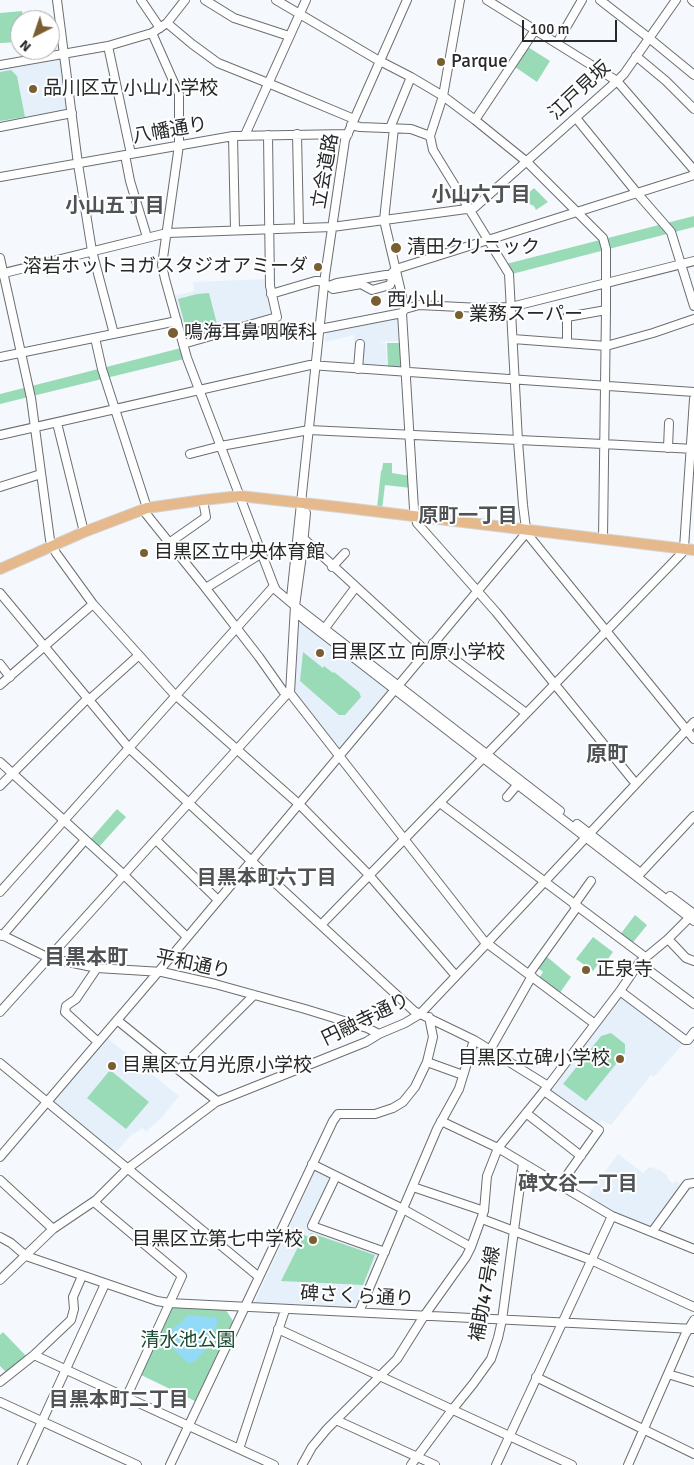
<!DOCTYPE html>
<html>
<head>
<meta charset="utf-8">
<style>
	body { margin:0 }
	#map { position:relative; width:694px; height:1465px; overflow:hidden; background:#f5f9fd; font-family:Signika,sans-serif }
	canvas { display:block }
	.north { position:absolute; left:10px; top:10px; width:50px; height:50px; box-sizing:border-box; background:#fff; border:1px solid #a8a9a9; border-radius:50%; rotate:221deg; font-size:14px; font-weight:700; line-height:20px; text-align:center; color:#262829 }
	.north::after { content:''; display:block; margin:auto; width:18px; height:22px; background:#7a5e31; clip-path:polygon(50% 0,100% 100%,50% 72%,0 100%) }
	.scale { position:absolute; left:522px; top:20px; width:95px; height:22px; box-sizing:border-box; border:2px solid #262829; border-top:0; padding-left:6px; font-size:15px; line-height:18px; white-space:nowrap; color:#262829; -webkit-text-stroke:4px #fff; paint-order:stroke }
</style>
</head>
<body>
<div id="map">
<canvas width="694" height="1465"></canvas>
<div class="north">N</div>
<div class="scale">100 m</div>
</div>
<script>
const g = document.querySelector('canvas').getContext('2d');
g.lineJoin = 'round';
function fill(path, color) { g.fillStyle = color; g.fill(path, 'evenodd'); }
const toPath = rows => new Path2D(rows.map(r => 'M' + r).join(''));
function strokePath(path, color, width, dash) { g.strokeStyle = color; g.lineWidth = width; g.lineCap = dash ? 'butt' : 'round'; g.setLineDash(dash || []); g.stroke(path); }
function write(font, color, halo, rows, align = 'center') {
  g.font = font + ' Signika,"Noto Sans JP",sans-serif'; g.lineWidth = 4; g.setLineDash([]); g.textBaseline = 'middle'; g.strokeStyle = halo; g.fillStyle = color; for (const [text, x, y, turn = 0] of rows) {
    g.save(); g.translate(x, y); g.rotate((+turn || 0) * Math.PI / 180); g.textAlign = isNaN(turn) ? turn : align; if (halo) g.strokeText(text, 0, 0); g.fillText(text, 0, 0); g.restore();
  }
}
fill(toPath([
	[59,57,62,59,68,110,0,125,0,68],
	[267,279,274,313,272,317,188,340,185,338,173,296,194,291,193,282],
	[400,315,401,341,377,342,386,343,387,368,360,366,361,345,364,343,354,343,354,335,325,342,326,331],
	[300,618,389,688,390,691,340,750,296,696,295,687,297,619],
	[622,998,683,1044,654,1077,651,1075,611,1125,602,1120,597,1126,547,1091,618,999],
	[106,1037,179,1096,163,1116,146,1132,142,1128,134,1134,133,1133,114,1154,50,1102],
	[618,1154,643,1173,648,1168,652,1167,657,1170,658,1169,668,1176,667,1178,673,1184,676,1181,682,1185,652,1227,649,1228,613,1214,586,1198],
	[316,1169,332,1178,310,1228,378,1253,380,1256,356,1309,254,1303]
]), '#e6f0fa');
fill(toPath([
	[22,11,23,20,20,20,20,42,0,43,0,13],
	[528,47,550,61,537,82,515,67],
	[11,70,17,76,25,117,0,121,0,72],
	[534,188,548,202,536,210,534,206,527,203,523,198],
	[694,216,694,227,512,274,506,264],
	[209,293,218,328,188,337,178,299,197,294],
	[387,343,401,343,402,369,388,368],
	[181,348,184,359,0,404,0,394],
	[383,463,392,463,392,473,410,476,411,488,385,485,382,509,377,508,381,471,382,470],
	[303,652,323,668,324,666,333,673,334,672,359,692,361,697,345,715,339,715,300,681],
	[117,809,126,817,98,848,89,841],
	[635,915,647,925,631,945,619,936],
	[593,937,613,952,605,963,601,960,593,971,576,959],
	[546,956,571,977,559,994,539,978,543,972,538,968,540,963],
	[611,1033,625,1044,625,1053,586,1101,563,1084,601,1036],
	[110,1070,149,1102,126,1129,87,1098],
	[311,1233,375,1255,363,1285,281,1281,304,1235,309,1237],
	[169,1304,226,1310,233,1321,195,1401,139,1374],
	[3,1332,29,1359,9,1375,0,1366,0,1335]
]), '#9adbb7');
fill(toPath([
	[187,1315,217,1318,217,1324,211,1338,210,1345,194,1362,188,1363,167,1343,170,1333,175,1326,184,1320]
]), '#91daf8');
const minor = toPath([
	[57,0,78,164,92,251,114,334],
	[141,0,160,28],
	[205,0,234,18,289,36],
	[276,0,376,59,411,77,443,96,475,120,527,162,603,238,606,249,606,310,603,539],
	[407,0,345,140,325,276,291,598,299,615,305,620,694,921],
	[460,0,443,96,430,136,433,150,509,274,518,441,523,505,526,529,529,536,694,739],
	[487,0,617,81,694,170],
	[600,0,649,38,694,75],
	[692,0,694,2],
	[167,23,192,44,218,63,268,83,354,119],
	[152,33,179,94,179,145,162,265,165,279,187,358,274,586,276,590,295,606,560,811],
	[557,43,582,0],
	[108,46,131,154],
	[636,56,666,81,694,109],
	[0,65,108,46,152,33,167,23,185,0],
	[576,118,637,193,671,232,694,306],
	[475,120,535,30],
	[351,125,360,127,411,129,430,136],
	[0,127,72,113],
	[390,128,411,77],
	[394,128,384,220,405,309],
	[297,134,299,228],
	[245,135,306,0],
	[233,136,235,230],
	[125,155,130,181,147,237],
	[0,177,233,136,348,134],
	[0,258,31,398,50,540,56,553,93,604,173,693,301,806,369,875,456,976],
	[0,274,167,233,332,227,474,208,617,81,624,74,676,0],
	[390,275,396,269,694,175],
	[324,286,329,286,333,289,361,284,372,290,390,285,392,280,390,275,386,275,337,283,329,286],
	[271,294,315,281,319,281,325,283],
	[402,313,414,509,417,523,496,612,636,784],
	[320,329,402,313,405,309,419,305,481,308,511,307,694,261],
	[95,338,102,369,147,508],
	[513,339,606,346,653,333,694,319],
	[567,343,567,317,606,310],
	[183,344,277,317,270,286,268,135],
	[0,357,177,321],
	[358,369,360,344],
	[57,423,84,532],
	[0,435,310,365,694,392],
	[668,448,669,423],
	[190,454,221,446,309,430,603,444,694,449],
	[0,487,41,474],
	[143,510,204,586,259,657,283,691,287,694],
	[306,513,302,555,295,606,290,693,484,941,595,1024],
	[304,539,426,651],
	[169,543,206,517,203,500],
	[332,567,345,553],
	[206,588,262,553],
	[0,593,129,748,414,1011,474,1040,548,1086],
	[325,628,355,588],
	[433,643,526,713],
	[0,664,10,677],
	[0,685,93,604],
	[89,700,139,655],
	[0,762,124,875,187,937],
	[0,786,88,698],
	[507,797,518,784],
	[440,803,645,957],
	[577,824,639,872],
	[156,840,218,900],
	[637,877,694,816],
	[0,892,274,586],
	[670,896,694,914],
	[574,905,591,881],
	[321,925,682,553,684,548,694,399],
	[0,934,49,958,97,968,162,972,215,984,305,1009,367,1028,379,1034],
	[2,936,85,840],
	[668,939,686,958,694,961],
	[639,963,694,1004],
	[97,968,76,999,66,1006,65,1012,98,1042],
	[529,974,577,907],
	[620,991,685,1040,688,1040,694,1032],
	[0,1012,287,694,290,693],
	[117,1020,217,1101],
	[490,1050,532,976],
	[427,1062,463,1075],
	[0,1063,259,1277],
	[179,1070,254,995],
	[544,1091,599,1130,560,1185],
	[526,1113,581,1156],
	[441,1121,498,1148,612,1216,694,1249],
	[0,1157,159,971,527,532],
	[312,1164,403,1209,471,1247],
	[336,1176,312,1226,385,1252],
	[0,1180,53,1229],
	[413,1187,484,1211],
	[94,1202,182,1276,126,1398],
	[482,1219,591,1260,694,1307],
	[652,1232,687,1184,694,1183],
	[0,1237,11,1243,26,1256,157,1301,169,1303,694,1329],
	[0,1280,53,1229,96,1200,127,1169,216,1102,366,1042,379,1034,405,1023,420,1014,475,956,694,722],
	[359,1312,437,1129,459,1089,474,1040],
	[278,1329,572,1465],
	[34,1355,274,1465],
	[668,1374,694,1382],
	[536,1377,694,1454],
	[0,1382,34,1355,71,1320,74,1309,73,1297,82,1276],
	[0,1402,137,1465],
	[336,1420,435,1465],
	[239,1449,285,1310],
	[22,1465,105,1284],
	[170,1465,333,1121,338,1114,375,1114,393,1108,403,1102,415,1087,427,1062,433,1037,429,1017],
	[302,1465,312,1447,327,1429,397,1359,424,1316,466,1257,471,1247,484,1211,487,1176,498,1148,548,1086,620,991,639,963,668,939,692,915],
	[411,1465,452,1410,473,1384,491,1359,498,1338,502,1320,523,1163],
	[496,1465,612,1216],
	[628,1465,685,1335,694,1320]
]);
const major = toPath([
	[0,569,84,532,147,508,203,500,240,496,339,507,694,550]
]);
strokePath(minor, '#6b6e72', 10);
strokePath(major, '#d4d4d4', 12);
strokePath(minor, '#fff', 8);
strokePath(major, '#e6b98c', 10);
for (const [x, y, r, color] of [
	[441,62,5,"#7a5e31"],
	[33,89,5,"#7a5e31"],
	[396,248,6,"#7a5e31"],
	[318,267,5,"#7a5e31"],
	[376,301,6,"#7a5e31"],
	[459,315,5,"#7a5e31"],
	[173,333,6,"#7a5e31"],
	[144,553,5,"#7a5e31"],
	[320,653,5,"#7a5e31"],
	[586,970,5,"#7a5e31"],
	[620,1059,5,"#7a5e31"],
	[112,1066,5,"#7a5e31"],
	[313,1240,5,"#7a5e31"]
]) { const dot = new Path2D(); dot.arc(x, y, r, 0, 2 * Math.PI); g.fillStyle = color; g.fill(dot); strokePath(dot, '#fff', 2); }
write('19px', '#262829', '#fff', [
	["Parque",451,62],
	["品川区立 小山小学校",43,89],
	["清田クリニック",407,248],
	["溶岩ホットヨガスタジオアミーダ",308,267,"right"],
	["西小山",387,301],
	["業務スーパー",469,315],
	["鳴海耳鼻咽喉科",184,333],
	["目黒区立中央体育館",154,553],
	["目黒区立 向原小学校",330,653],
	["正泉寺",596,970],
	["目黒区立碑小学校",610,1059,"right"],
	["目黒区立月光原小学校",122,1066],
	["目黒区立第七中学校",303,1240,"right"]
], 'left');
write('19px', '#262829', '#fff', [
	["江戸見坂",580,91,-43],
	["八幡通り",170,131,-10],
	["立会道路",326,171,-80],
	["平和通り",193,965,12],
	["円融寺通り",366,1020,-26],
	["補助47号線",486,1294,-80],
	["碑さくら通り",357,1297,3]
]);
write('19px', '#194b33', '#fff', [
	["清水池公園",188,1341]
]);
write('bold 20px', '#505356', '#fff', [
	["小山六丁目",481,196],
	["小山五丁目",115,207],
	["原町一丁目",468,517],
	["目黒本町六丁目",267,879],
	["碑文谷一丁目",578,1185],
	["目黒本町二丁目",119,1401]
]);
write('bold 21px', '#505356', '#fff', [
	["原町",607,755],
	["目黒本町",86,958]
]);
</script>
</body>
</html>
